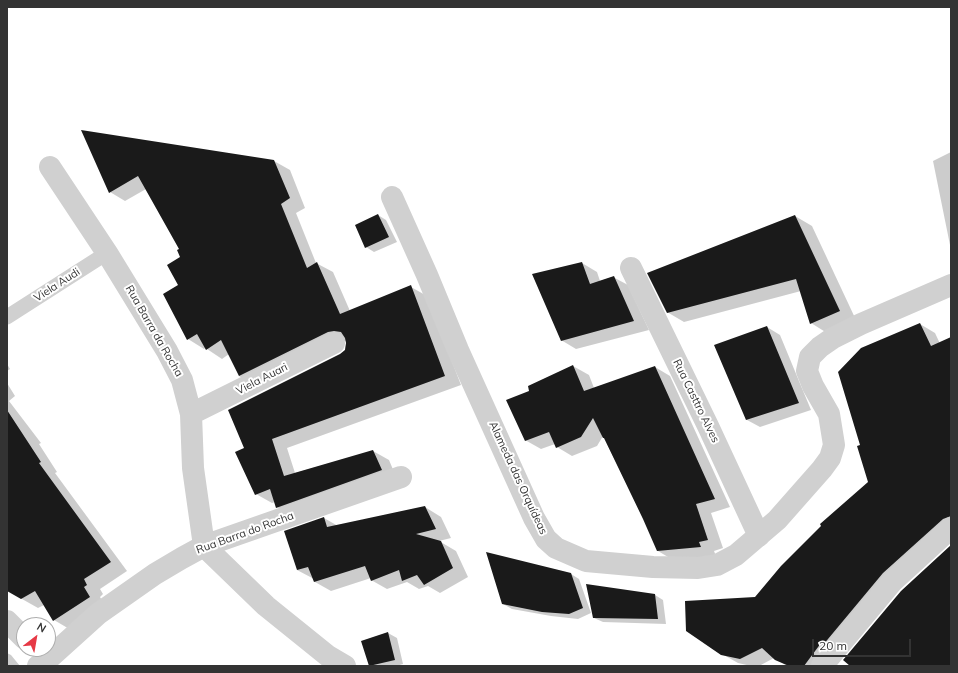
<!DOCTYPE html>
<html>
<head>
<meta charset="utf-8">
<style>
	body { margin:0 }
	#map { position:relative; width:958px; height:673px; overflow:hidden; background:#fff; font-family:Mulish,sans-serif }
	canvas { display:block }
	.frame { position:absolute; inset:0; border:8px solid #333; pointer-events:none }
	.north { position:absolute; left:16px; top:617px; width:40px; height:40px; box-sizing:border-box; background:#fff; border:1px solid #adadad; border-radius:50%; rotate:31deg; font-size:11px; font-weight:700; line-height:16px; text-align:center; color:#333 }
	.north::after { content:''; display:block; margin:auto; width:14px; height:18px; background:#e63946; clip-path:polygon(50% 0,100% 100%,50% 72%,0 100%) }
	.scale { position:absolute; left:812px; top:639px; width:99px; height:18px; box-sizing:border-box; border:2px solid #333; border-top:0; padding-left:5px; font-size:12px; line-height:14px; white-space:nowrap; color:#333; -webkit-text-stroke:3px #fff; paint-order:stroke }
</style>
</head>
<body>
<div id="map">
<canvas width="958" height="673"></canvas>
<div class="frame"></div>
<div class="north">N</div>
<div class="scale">20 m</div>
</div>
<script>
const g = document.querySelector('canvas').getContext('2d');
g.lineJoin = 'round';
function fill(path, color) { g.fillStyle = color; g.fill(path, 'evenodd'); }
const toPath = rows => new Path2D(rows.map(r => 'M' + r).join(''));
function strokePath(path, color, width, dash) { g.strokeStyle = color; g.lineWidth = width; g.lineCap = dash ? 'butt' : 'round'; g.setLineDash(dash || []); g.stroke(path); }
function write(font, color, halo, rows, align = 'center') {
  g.font = font + ' Mulish,sans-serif'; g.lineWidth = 4; g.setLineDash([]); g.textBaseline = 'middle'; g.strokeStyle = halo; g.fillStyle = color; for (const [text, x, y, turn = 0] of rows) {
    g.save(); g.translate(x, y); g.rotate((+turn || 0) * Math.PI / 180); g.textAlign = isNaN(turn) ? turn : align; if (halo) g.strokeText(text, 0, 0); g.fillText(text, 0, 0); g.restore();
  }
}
fill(toPath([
	[83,131,274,161,290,170,305,208,296,213,316,263,333,272,350,311,411,287,427,296,461,385,287,448,295,473,373,451,389,460,397,479,293,516,277,507,275,502,272,503,256,494,245,448,345,350,347,340,255,385,239,376,229,354,222,359,207,349,206,347,204,349,188,339,180,285,181,250,146,189,125,201,110,192],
	[951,152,951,250,933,161],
	[378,215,386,220,397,242,374,252,366,247],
	[795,216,812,226,856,320,827,333,811,323,801,291,684,322,667,312],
	[582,263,597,272,600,281,613,277,628,285,649,330,576,349,561,340],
	[920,324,935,333,951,367,951,534,822,666,787,666,774,658,759,666,751,666,738,663,722,654,755,598,869,482,862,445],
	[767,327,780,335,811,410,760,427,747,420,715,346],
	[7,364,10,369,7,371],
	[573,366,589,375,594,388,655,367,670,376,730,507,711,513,723,548,714,551,716,556,673,560,658,551,644,519,603,436,597,446,572,456,557,447,555,444,541,449,525,440,530,391],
	[7,383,15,396,9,401,41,443,39,444,57,472,55,473,127,571,100,589,103,594,100,597,106,607,71,630,54,620,44,605,38,608,22,599,7,585],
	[425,507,441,517,451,538,439,541,456,551,468,577,440,593,428,586,419,589,407,582,387,589,371,580,371,578,331,591,315,582,314,579,297,570,324,518,338,526],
	[571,574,579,579,591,613,578,619,551,616,512,609,503,604],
	[655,595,663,600,666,624,603,622,594,618],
	[388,633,397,638,403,664,396,666,370,666,362,642],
	[7,653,11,655,20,666,7,666]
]), '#0003');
fill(toPath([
	[81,130,274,160,290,198,281,204,307,268,317,262,340,314,411,285,445,376,272,439,284,476,373,450,382,470,276,508,270,489,255,495,235,452,244,448,228,410,340,354,345,350,346,343,345,338,341,332,334,331,328,332,239,376,221,340,206,350,197,334,187,340,163,294,178,285,167,265,180,257,177,250,179,249,138,176,109,193],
	[378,214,389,237,365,248,355,225],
	[795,215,840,311,810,324,796,279,667,313,647,273],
	[582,262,590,284,614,276,634,321,561,341,532,274],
	[920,323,931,346,951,337,951,516,943,519,883,573,823,645,821,643,804,666,789,666,775,660,762,648,740,659,721,655,686,631,685,601,755,597,781,566,821,526,820,524,868,482,857,446,860,445,838,372,861,348],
	[767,326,799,403,746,420,714,345],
	[573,365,584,391,655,366,715,499,696,504,708,540,699,542,701,547,657,551,643,519,604,438,603,438,593,418,581,437,556,448,549,432,525,441,506,400,529,391,528,386],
	[7,410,41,462,39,463,111,562,84,579,87,585,84,587,90,597,53,621,35,591,21,599,7,591],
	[425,506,436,529,416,534,441,541,453,568,424,585,417,575,402,581,399,570,371,581,365,566,314,582,308,567,297,570,284,531,324,517,327,527],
	[951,545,951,666,850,666,843,660,901,591],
	[486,552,571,573,583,608,569,614,542,612,502,604],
	[586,584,655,594,658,619,593,618],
	[388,632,395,660,369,666,361,641]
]), '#1a1a1a');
strokePath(toPath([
	[7,317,107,253]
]), '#d0d0d0', 15);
strokePath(toPath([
	[50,167,107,253,167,351,182,380,191,414,193,468,204,546,266,606,328,656,345,666],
	[392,197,427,275,458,350,534,518,546,539,556,548,586,561,653,567,698,568,717,565,736,555,777,520,822,469,830,458,834,445,829,414,813,386,807,371,810,357,820,347,833,338,861,324,951,285],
	[631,268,708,426,759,536],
	[191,414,334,343],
	[7,621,24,638],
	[38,666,47,660,98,614,155,574,182,558,204,546,401,477],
	[822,666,892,582,951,528]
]), '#d0d0d0', 22);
write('11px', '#333', '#fff', [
	["Viela Audi",57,285,-33],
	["Rua Barra da Rocha",154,331,60],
	["Viela Auari",262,379,-27],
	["Rua Casttro Alves",696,401,64],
	["Alameda das Orquídeas",518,478,65],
	["Rua Barra do Rocha",245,533,-20]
]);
</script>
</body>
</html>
